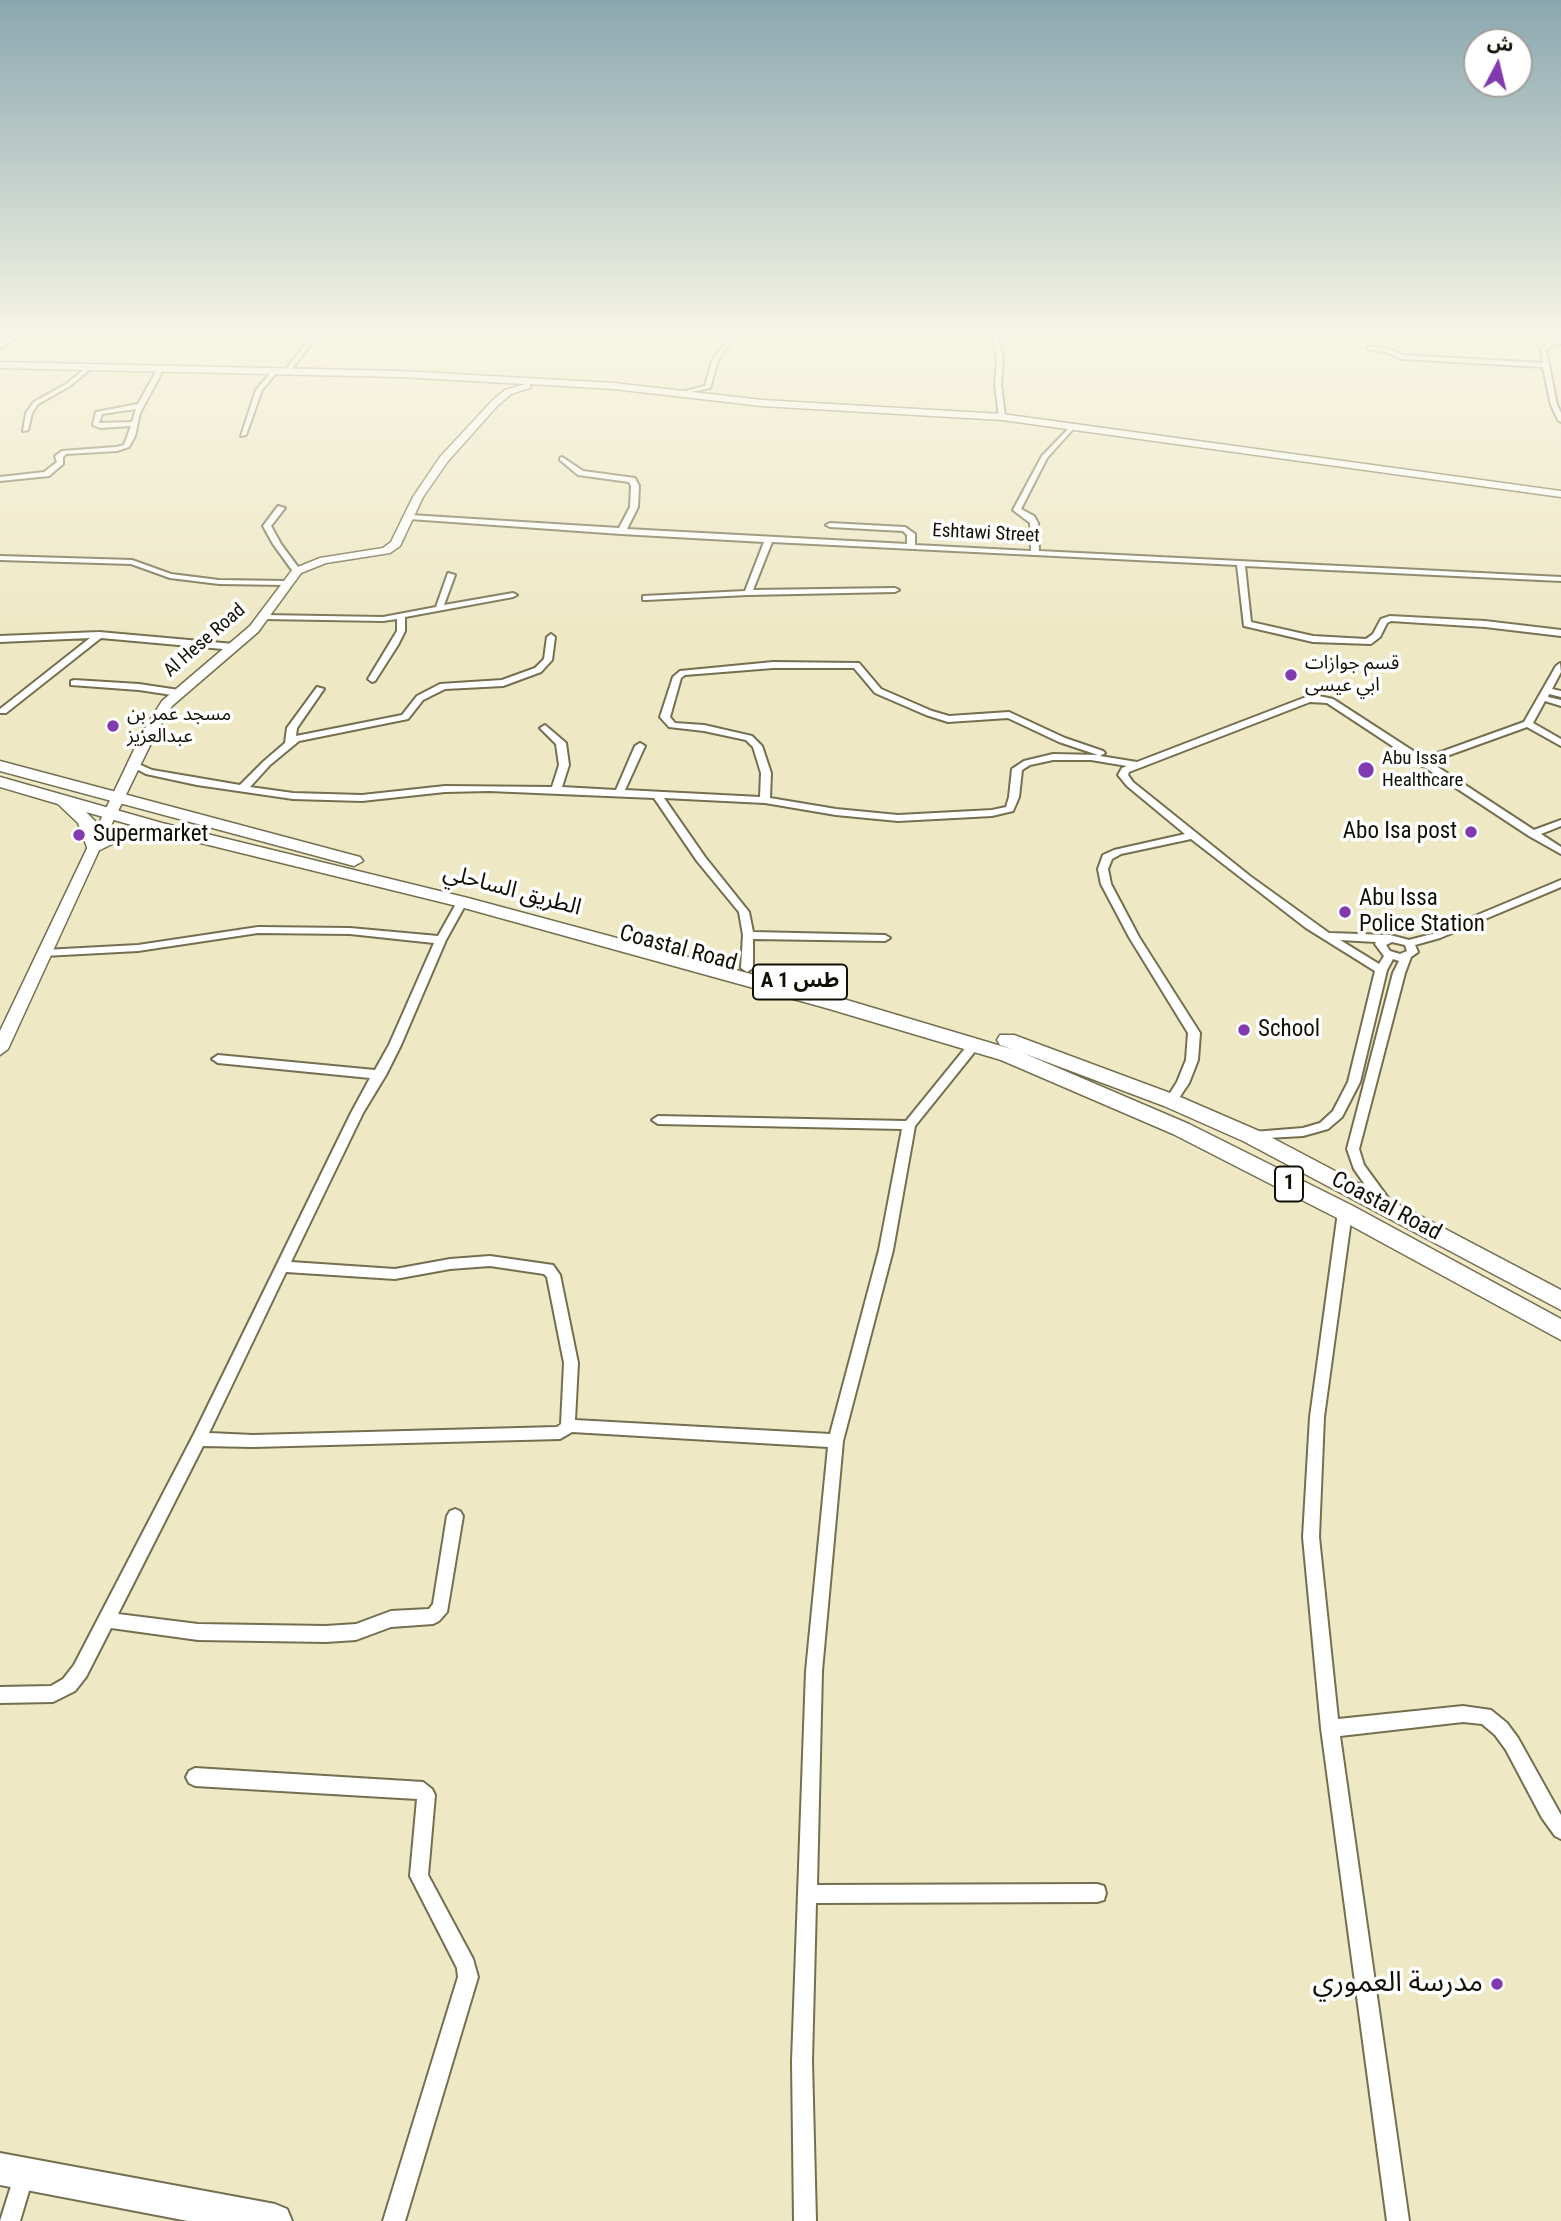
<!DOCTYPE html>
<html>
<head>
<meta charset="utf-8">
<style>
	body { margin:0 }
	#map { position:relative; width:1561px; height:2221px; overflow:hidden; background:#eee8c5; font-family:"Roboto Condensed","Noto Sans Arabic",sans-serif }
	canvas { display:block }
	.north { position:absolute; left:1463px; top:28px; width:70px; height:70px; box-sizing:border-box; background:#fff; border:2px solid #a09f9b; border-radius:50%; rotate:7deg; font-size:19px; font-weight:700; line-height:28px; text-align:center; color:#121005 }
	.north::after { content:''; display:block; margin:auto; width:24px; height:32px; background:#813bae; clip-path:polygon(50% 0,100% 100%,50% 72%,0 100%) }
</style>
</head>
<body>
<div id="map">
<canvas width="1561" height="2221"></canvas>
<div class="north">ش</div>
</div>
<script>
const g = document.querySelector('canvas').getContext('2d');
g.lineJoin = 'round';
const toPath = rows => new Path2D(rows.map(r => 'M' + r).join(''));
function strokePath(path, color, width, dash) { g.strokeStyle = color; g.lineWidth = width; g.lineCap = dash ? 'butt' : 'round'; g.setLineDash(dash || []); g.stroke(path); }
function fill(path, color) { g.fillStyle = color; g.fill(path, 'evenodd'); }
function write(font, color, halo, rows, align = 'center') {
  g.font = font + ' "Roboto Condensed","Noto Sans Arabic",sans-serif'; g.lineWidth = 7; g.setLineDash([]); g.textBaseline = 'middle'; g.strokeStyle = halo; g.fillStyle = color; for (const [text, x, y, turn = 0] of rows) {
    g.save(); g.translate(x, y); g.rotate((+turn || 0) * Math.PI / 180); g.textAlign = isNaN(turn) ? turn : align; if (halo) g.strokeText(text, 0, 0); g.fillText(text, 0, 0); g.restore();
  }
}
const street = toPath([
	[21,331,28,331,0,348,0,343,21,331],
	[315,331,321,331,288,374,284,374,284,372,315,331],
	[736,331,742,331,726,348,718,361,710,388,682,394,682,392,705,386,712,361,722,346,736,331],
	[991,331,997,331,1003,358,1001,384,1005,417,1002,419,999,417,995,384,997,358,991,331],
	[1561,340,1561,344,1553,345,1546,350,1557,405,1561,413,1561,422,1558,420,1551,405,1543,367,1402,359,1386,352,1367,349,1370,347,1387,348,1403,355,1543,363,1541,348,1549,342,1561,340],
	[87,367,92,368,70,386,38,404,32,413,28,430,23,431,26,413,34,402,66,384,87,367],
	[160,368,163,370,140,413,135,436,129,447,117,451,66,454,63,457,63,464,49,476,0,481,0,477,44,472,57,462,55,456,62,451,116,447,124,445,131,426,100,428,93,425,96,412,138,404,157,370,160,368],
	[136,409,132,422,99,423,102,414,136,409],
	[272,371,277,372,262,390,246,435,241,436,256,390,272,371],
	[1073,424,1075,425,1075,427,1047,458,1021,509,1034,516,1038,523,1039,551,1561,577,1561,581,1245,566,1251,622,1313,636,1366,639,1373,634,1381,619,1390,616,1485,621,1561,630,1561,636,1485,627,1391,621,1387,623,1380,637,1371,644,1313,642,1244,626,1237,565,772,542,753,590,895,588,899,590,895,592,748,595,646,600,643,600,643,596,745,591,764,542,621,534,410,519,406,517,410,515,619,528,630,507,631,486,629,482,578,475,560,460,560,458,562,457,583,471,635,478,639,486,638,507,627,529,907,544,907,535,903,531,830,527,826,525,830,523,905,527,915,534,915,545,1031,551,1030,523,1013,510,1042,456,1073,424],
	[278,506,285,508,271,526,281,544,301,571,300,573,294,573,273,544,263,526,278,506],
	[0,556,132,560,171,574,219,580,286,581,290,583,286,585,219,584,170,578,131,564,0,560,0,556],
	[448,573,455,575,444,605,513,593,517,595,513,597,405,617,405,631,398,645,375,681,372,682,368,679,397,631,397,619,383,621,264,619,260,617,264,615,383,617,436,607,448,573],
	[99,632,234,644,238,647,234,650,101,638,6,713,0,713,0,709,90,638,0,642,0,636,99,632],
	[551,634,555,637,552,660,541,672,503,686,445,689,423,700,408,719,299,741,270,765,250,787,293,793,362,795,445,786,552,787,559,765,556,744,540,728,545,725,566,743,569,765,562,787,616,790,635,746,640,743,645,746,625,790,760,797,761,773,753,747,746,740,704,731,669,727,660,717,673,677,680,671,773,662,859,663,881,689,932,711,949,716,1009,712,1065,738,1103,751,1105,753,1100,756,1137,762,1306,697,1319,696,1333,699,1424,758,1524,722,1556,666,1560,663,1561,672,1552,689,1561,691,1561,697,1549,694,1548,697,1561,700,1561,706,1545,701,1533,723,1561,739,1561,746,1527,727,1430,762,1534,830,1561,820,1561,826,1541,834,1561,847,1561,854,1529,836,1327,703,1310,702,1129,772,1128,775,1133,782,1250,876,1329,933,1390,935,1409,940,1432,934,1561,880,1561,887,1440,938,1415,945,1418,952,1411,957,1405,973,1359,1149,1364,1165,1394,1206,1392,1209,1387,1211,1382,1209,1354,1169,1347,1149,1393,973,1399,961,1393,959,1387,970,1360,1082,1342,1117,1328,1129,1303,1136,1249,1139,1247,1136,1249,1133,1253,1132,1303,1128,1320,1123,1333,1111,1348,1082,1375,971,1306,928,1191,839,1121,854,1112,859,1108,869,1111,884,1139,937,1200,1033,1198,1060,1189,1083,1175,1104,1167,1104,1165,1101,1177,1082,1186,1060,1188,1033,1129,937,1101,884,1098,869,1103,855,1114,850,1185,834,1127,786,1118,775,1122,768,1127,766,1091,760,1053,760,1030,765,1022,770,1019,797,1013,811,992,816,898,821,836,815,765,803,664,798,705,857,749,912,753,932,885,935,890,938,885,941,753,939,753,968,747,972,741,968,743,935,739,912,697,861,654,798,489,791,445,792,362,801,293,799,197,785,146,774,129,765,134,762,152,770,240,785,264,761,285,743,287,728,317,687,324,689,297,728,296,736,402,715,417,696,440,684,502,680,535,668,544,659,547,637,551,634],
	[773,668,854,668,875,693,926,715,948,722,1008,718,1059,742,1098,755,1053,754,1024,761,1012,769,1009,797,1006,807,992,810,898,815,836,809,770,798,771,773,762,746,752,736,704,725,675,723,670,717,681,678,685,675,773,668],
	[1340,940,1376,942,1375,944,1384,956,1379,964,1340,940],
	[1392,942,1405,945,1407,951,1400,954,1390,951,1386,945,1392,942],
	[74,680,139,684,179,690,183,693,179,696,139,690,71,685,71,681,74,680],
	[462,899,467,902,446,940,401,1045,386,1075,363,1113,291,1262,395,1269,450,1259,490,1256,553,1265,560,1275,578,1363,575,1420,830,1434,879,1250,902,1129,658,1124,652,1120,658,1116,906,1121,971,1041,975,1040,981,1044,915,1126,893,1250,843,1441,822,1671,817,1885,1097,1884,1104,1886,1106,1893,1104,1900,1097,1902,816,1903,812,2061,816,2221,794,2221,792,2061,806,1671,828,1447,572,1432,560,1439,253,1447,203,1446,118,1614,198,1624,326,1626,356,1624,391,1611,429,1609,433,1604,447,1516,450,1511,455,1509,460,1511,463,1516,447,1612,439,1621,433,1624,391,1627,356,1640,326,1642,198,1640,111,1628,86,1677,75,1691,53,1702,0,1703,0,1687,51,1686,63,1679,74,1665,194,1434,351,1113,370,1078,218,1063,212,1059,218,1055,375,1070,389,1045,434,943,350,934,258,933,138,951,44,956,39,953,44,950,138,945,258,927,350,928,438,936,457,902,462,899],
	[490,1266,544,1274,547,1277,564,1363,561,1424,557,1427,253,1435,209,1433,286,1272,395,1279,450,1269,490,1266],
	[1345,1207,1350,1209,1352,1212,1324,1417,1319,1537,1338,1719,1463,1706,1491,1710,1507,1723,1518,1738,1561,1815,1561,1839,1555,1836,1542,1818,1506,1750,1495,1735,1482,1724,1463,1722,1340,1736,1409,2221,1387,2221,1321,1728,1303,1537,1310,1417,1338,1212,1340,1209,1345,1207],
	[195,1768,423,1782,432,1789,435,1795,428,1875,473,1959,478,1977,405,2221,383,2221,458,1977,457,1968,410,1876,417,1799,195,1786,189,1783,186,1777,189,1771,195,1768],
	[24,2164,31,2167,34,2174,20,2221,0,2221,17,2167,24,2164]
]);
const secondary = toPath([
	[0,362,401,371,614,383,762,400,1002,414,1561,491,1561,497,1002,420,762,406,614,389,530,384,530,388,511,394,498,405,448,461,423,497,400,546,390,553,326,563,301,573,258,632,172,706,156,733,101,846,8,1049,0,1055,0,1031,142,733,162,701,250,626,293,569,320,558,383,548,391,542,413,497,440,457,492,401,505,390,525,384,401,377,0,368,0,362]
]);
const primary = toPath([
	[0,2153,275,2204,287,2209,292,2221,188,2221,0,2185,0,2153]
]);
const highway = toPath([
	[0,761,360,857,363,861,354,866,0,771,0,761],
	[0,777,162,823,468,898,840,998,1011,1049,1000,1045,997,1040,1000,1035,1014,1035,1178,1096,1259,1131,1561,1290,1561,1310,1243,1141,1164,1106,1023,1053,1189,1124,1353,1206,1561,1319,1561,1340,1337,1218,1173,1134,1001,1060,826,1008,457,906,156,832,122,839,100,850,88,850,78,823,58,804,0,787,0,777],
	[86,812,135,826,100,837,95,821,86,812]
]);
strokePath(street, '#746f50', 4);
strokePath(secondary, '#746f50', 3);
strokePath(primary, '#746f50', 4);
strokePath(highway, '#746f50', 3);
fill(street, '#fff');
fill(secondary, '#fff');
fill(primary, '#fff');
fill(highway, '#fff');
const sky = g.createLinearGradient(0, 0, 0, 642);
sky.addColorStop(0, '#8aa7af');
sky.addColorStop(0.52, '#f7f5e5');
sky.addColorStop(1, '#f7f5e500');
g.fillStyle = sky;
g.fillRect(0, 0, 1561, 642);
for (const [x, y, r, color] of [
	[1291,675,7,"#813bae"],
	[113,726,7,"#813bae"],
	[1366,770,9,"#813bae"],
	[1471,832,7,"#813bae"],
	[79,835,7,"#813bae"],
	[1345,912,7,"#813bae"],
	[1244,1030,7,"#813bae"],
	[1497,1984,7,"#813bae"]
]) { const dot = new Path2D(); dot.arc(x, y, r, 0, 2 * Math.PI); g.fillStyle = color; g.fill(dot); strokePath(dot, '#fff', 2.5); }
write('19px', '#121005', '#fff', [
	["Eshtawi Street",986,534,3],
	["Al Hese Road",205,641,-41]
]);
write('19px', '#121005', '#fff', [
	["قسم جوازات",1305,664],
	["ابي عيسى",1305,686],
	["مسجد عمر بن",127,715],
	["عبدالعزيز",127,737],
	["Abu Issa",1382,759],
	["Healthcare",1382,781]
], 'left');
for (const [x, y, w] of [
	[800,982,94],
	[1289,1184,28]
]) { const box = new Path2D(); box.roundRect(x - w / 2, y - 17.5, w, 35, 5); g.fillStyle = '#fff'; g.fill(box); strokePath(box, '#121005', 2); }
write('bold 21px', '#121005', null, [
	["A 1 طس",800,982],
	["1",1289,1184]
]);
write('23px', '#121005', '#fff', [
	["Abo Isa post",1457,832,"right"],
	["Supermarket",93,835],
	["Abu Issa",1359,899],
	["Police Station",1359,925],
	["School",1258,1030]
], 'left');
write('23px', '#121005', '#fff', [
	["الطريق الساحلي",512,891,15],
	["Coastal Road",678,949,15],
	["Coastal Road",1386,1207,28]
]);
write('28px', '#121005', '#fff', [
	["مدرسة العموري",1483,1984]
], 'right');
</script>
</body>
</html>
